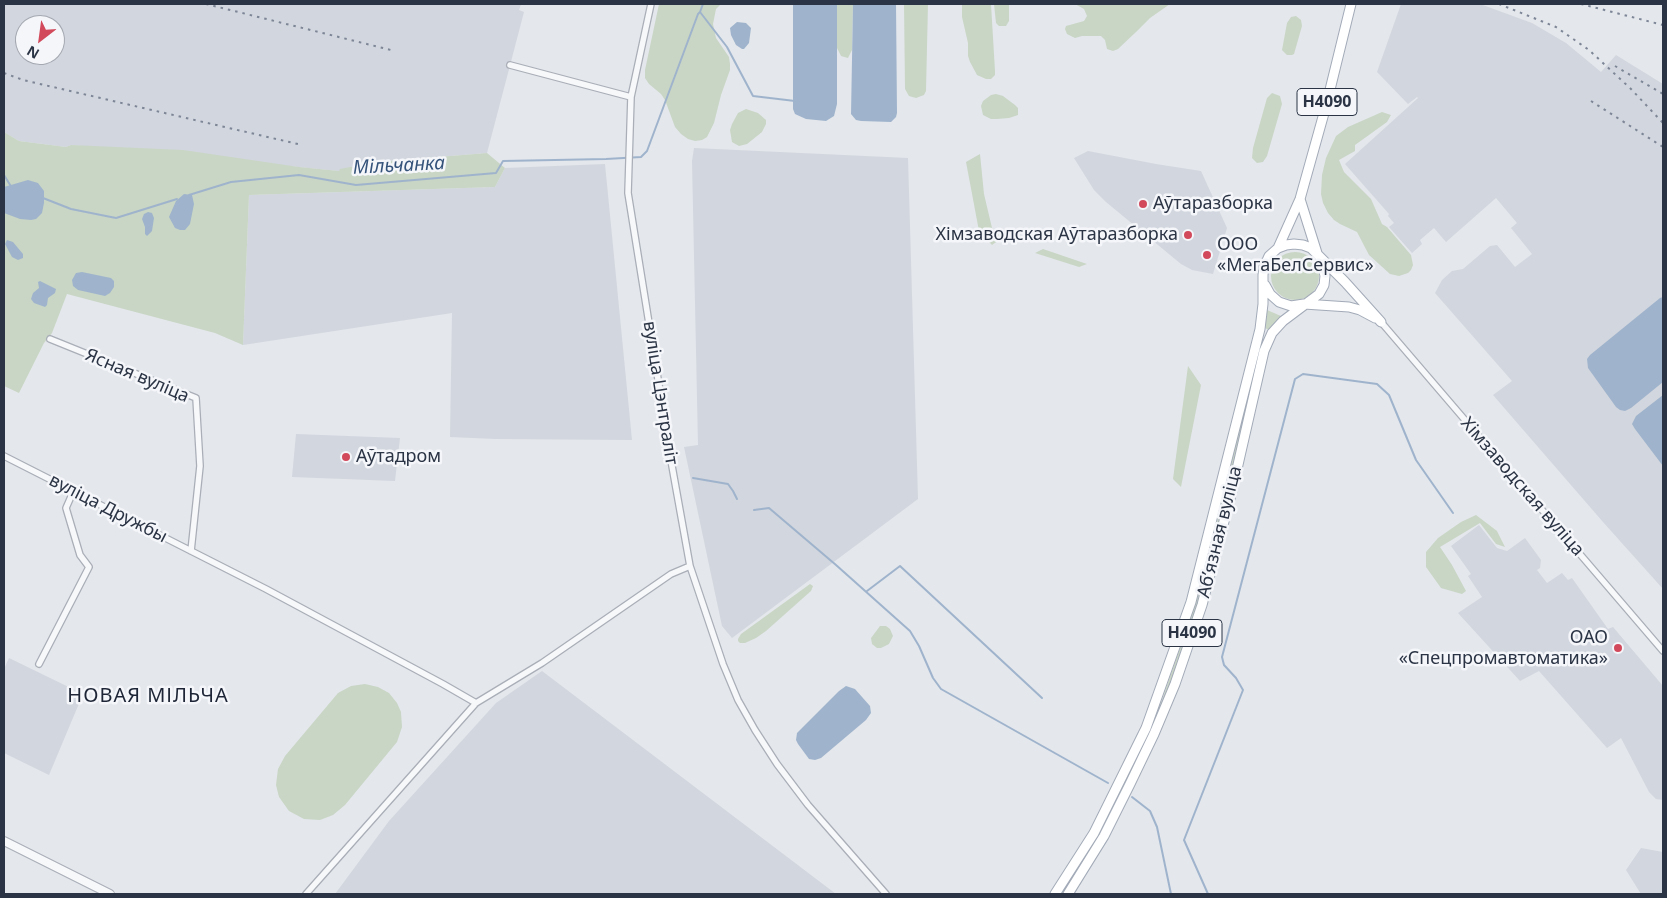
<!DOCTYPE html>
<html>
<head>
<meta charset="utf-8">
<style>
	body { margin:0 }
	#map { position:relative; width:1667px; height:898px; overflow:hidden; background:#e4e7ec; font-family:"Noto Sans",sans-serif }
	canvas { display:block }
	.frame { position:absolute; inset:0; border:5px solid #2b3445; pointer-events:none }
	.north { position:absolute; left:15px; top:15px; width:50px; height:50px; box-sizing:border-box; background:#f4f6f9; border:1px solid #a4a8b1; border-radius:50%; rotate:210deg; font-size:14px; font-weight:700; line-height:20px; text-align:center; color:#2b3445 }
	.north::after { content:''; display:block; margin:auto; width:18px; height:22px; background:#d1495b; clip-path:polygon(50% 0,100% 100%,50% 72%,0 100%) }
</style>
</head>
<body>
<div id="map">
<canvas width="1667" height="898"></canvas>
<div class="frame"></div>
<div class="north">N</div>
</div>
<script>
const g = document.querySelector('canvas').getContext('2d');
g.lineJoin = 'round';
function fill(path, color) { g.fillStyle = color; g.fill(path, 'evenodd'); }
const toPath = rows => new Path2D(rows.map(r => 'M' + r).join(''));
function strokePath(path, color, width, dash) { g.strokeStyle = color; g.lineWidth = width; g.lineCap = dash ? 'butt' : 'round'; g.setLineDash(dash || []); g.stroke(path); }
function write(font, color, halo, rows, align = 'center') {
  g.font = font + ' "Noto Sans",sans-serif'; g.lineWidth = 5; g.setLineDash([]); g.textBaseline = 'middle'; g.strokeStyle = halo; g.fillStyle = color; for (const [text, x, y, turn = 0] of rows) {
    g.save(); g.translate(x, y); g.rotate((+turn || 0) * Math.PI / 180); g.textAlign = isNaN(turn) ? turn : align; if (halo) g.strokeText(text, 0, 0); g.fillText(text, 0, 0); g.restore();
  }
}
fill(toPath([
	[4,4,521,4,519,10,524,12,487,153,377,162,339,171,71,145,66,147,19,141,4,132],
	[25,25,55,25,55,55,25,55],
	[1401,4,1480,4,1532,23,1566,43,1601,72,1616,55,1663,84,1663,589,1603,522,1493,395,1512,381,1435,293,1442,280,1452,271,1463,269,1490,246,1497,245,1515,267,1532,254,1511,228,1517,223,1496,198,1446,242,1434,228,1420,240,1422,244,1412,253,1389,227,1394,223,1388,216,1389,214,1345,164,1418,98,1417,97,1408,104,1377,72],
	[694,148,908,158,918,499,732,638,722,626,684,447,698,445,692,161],
	[1088,151,1156,164,1201,171,1227,228,1213,274,1192,270,1181,264,1106,202,1094,190,1074,158],
	[605,164,632,440,496,439,450,437,452,313,243,345,249,195,495,187,505,168],
	[296,434,400,438,395,481,292,477],
	[1479,525,1497,548,1507,551,1525,538,1541,560,1540,568,1537,570,1547,583,1562,573,1568,580,1572,578,1608,629,1613,627,1663,686,1663,800,1656,799,1649,792,1621,738,1607,748,1539,671,1520,681,1458,613,1482,597,1468,576,1471,574,1451,546],
	[9,658,83,694,49,775,4,753,4,669],
	[542,671,836,894,335,894,389,821,496,703],
	[1641,848,1663,852,1663,894,1641,894,1626,870]
]), '#d2d6de');
fill(toPath([
	[659,4,721,4,716,9,713,24,716,38,729,57,730,64,730,70,721,95,714,123,707,137,702,140,695,141,688,139,681,134,675,127,665,100,661,94,649,84,645,78,645,70],
	[837,4,853,4,852,50,848,58,841,56,837,48],
	[904,4,928,4,926,91,924,95,916,98,909,96,905,89],
	[962,4,991,4,995,71,995,75,991,79,986,79,977,75,970,62,968,56,968,43,962,17],
	[994,4,1009,4,1009,21,1006,26,999,26,996,23],
	[1075,4,1170,4,1150,18,1136,32,1118,49,1113,51,1107,49,1105,40,1101,36,1082,36,1075,38,1067,34,1065,29,1066,26,1084,21,1087,16,1084,9],
	[1296,16,1301,20,1302,26,1294,54,1292,55,1287,55,1282,50,1287,23,1291,17],
	[1272,93,1280,96,1282,104,1267,156,1263,162,1257,163,1252,158,1253,148,1267,98],
	[996,94,1003,96,1015,105,1018,108,1018,115,1009,118,997,119,991,119,983,115,981,106,983,101,991,95],
	[746,109,758,113,766,120,766,124,762,132,747,144,739,146,732,142,730,130,732,124,738,113],
	[1382,112,1391,115,1387,122,1355,145,1355,151,1339,160,1344,172,1371,199,1382,224,1387,227,1411,255,1413,265,1411,270,1408,273,1399,276,1390,274,1369,255,1357,232,1340,224,1334,220,1328,213,1323,203,1321,194,1322,175,1326,158,1336,136,1348,127],
	[4,132,19,141,66,147,71,145,183,150,299,167,339,171,340,169,377,162,487,153,505,168,495,187,249,195,243,345,215,333,67,294,52,333,44,343,19,393,4,386],
	[980,154,984,194,992,228,1003,237,992,245,979,231,966,162],
	[1043,249,1087,264,1079,267,1035,253],
	'1271 276a24 24 0 1 1 48 0a24 24 0 1 1-48 0Z',
	[1267,310,1281,316,1269,330,1265,328],
	[1260,344,1262,344,1234,465,1217,534,1195,614,1175,671,1157,717,1136,764,1098,838,1063,894,1060,894,1077,869,1117,799,1160,706,1199,593,1220,510],
	[1188,366,1201,385,1181,487,1173,479],
	[1476,515,1497,531,1505,547,1496,544,1480,523,1440,547,1452,565,1466,591,1462,594,1441,588,1426,567,1426,552,1438,538,1461,522],
	[810,584,813,586,811,591,766,631,756,638,745,643,740,643,738,641,738,639,741,634],
	[880,626,886,626,890,629,893,636,889,644,881,648,877,648,872,644,871,638],
	[365,684,378,687,389,693,397,703,401,712,402,727,397,742,345,805,333,815,320,820,304,819,289,811,279,797,276,785,278,769,285,756,338,693,351,686]
]), '#c9d6c5');
fill(toPath([
	[793,4,837,4,837,104,834,116,826,121,806,119,795,114,793,109],
	[853,4,896,4,897,113,896,117,891,122,861,121,856,120,851,114],
	[737,22,746,23,751,28,749,43,744,49,742,49,736,45,731,35,730,28],
	[28,180,38,183,44,191,44,203,42,213,36,219,31,220,20,219,4,213,4,187],
	[184,194,192,195,194,204,190,224,185,230,180,230,175,228,169,217,176,201],
	[148,212,152,213,154,218,152,231,147,236,145,234,145,227,142,219,144,214],
	[7,240,13,242,23,254,23,258,18,260,12,257,5,244],
	[82,272,111,278,114,281,114,287,110,293,105,296,78,290,73,286,72,280,76,273],
	[40,281,56,289,55,293,48,298,47,305,45,307,34,303,31,299,33,293,39,288,38,282],
	[1663,297,1663,382,1631,408,1625,411,1620,410,1616,407,1588,368,1587,359,1590,355,1660,298],
	[1663,395,1663,466,1635,429,1632,424,1636,416],
	[846,686,855,689,870,706,871,713,866,720,821,758,815,760,809,759,798,744,796,740,797,733,839,691]
]), '#9fb4cc');
strokePath(toPath([
	[700,12,727,47,753,96,795,101],
	[4,175,12,188],
	[189,195,231,182,299,175,356,185,496,173,503,161,606,159,641,157,647,151,698,14,700,12,703,4],
	[43,198,71,209,116,218,177,199],
	[693,478,728,484,733,491,737,499],
	[754,510,769,508,836,565,910,631,919,646,933,678,941,689,1108,783],
	[867,591,900,566,1042,698],
	[1132,797,1150,811,1157,827,1171,894],
	[1208,894,1184,840,1243,690,1236,678,1224,665,1222,657,1295,379,1303,374,1377,384,1389,395,1416,460,1453,513]
]), '#9fb4cc', 2);
const minor = toPath([
	[651,4,631,97,628,193,672,466,690,566,723,664,738,700,755,730,777,764,808,805,886,894],
	[510,65,631,97],
	[1381,322,1663,651],
	[50,339,196,398,200,466,191,551],
	[4,456,266,589,443,684,476,703],
	[39,664,89,567,80,555,66,508,73,492],
	[306,894,476,703,542,663,671,574,690,566]
]);
const tertiary = toPath([
	[4,841,110,894]
]);
const primary = toPath([
	[1300,199,1317,253],
	[1278,248,1300,199,1326,106,1351,4],
	[1265,285,1270,294,1279,302,1291,306,1304,304,1349,307,1360,310,1375,318],
	[1055,894,1094,833,1146,728,1191,602,1260,329,1263,304,1263,275,1264,267,1269,256,1278,248,1286,245,1294,244,1303,245,1311,248,1345,282,1381,322],
	[1068,894,1104,836,1130,784,1154,734,1175,684,1202,605,1232,491,1264,351,1272,333,1283,321,1319,294,1324,285,1325,276,1322,261]
]);
strokePath(minor, '#a9aeb7', 8);
strokePath(tertiary, '#a9aeb7', 10);
strokePath(primary, '#a3abb8', 11);
strokePath(minor, '#f7f8fa', 5.5);
strokePath(tertiary, '#f7f8fa', 8);
strokePath(primary, '#fff', 9);
strokePath(toPath([
	[206,4,391,50],
	[1499,4,1556,27,1589,50,1631,89,1663,123],
	[1581,4,1663,25],
	[1615,66,1663,94],
	[4,73,23,80,302,145],
	[1591,101,1663,147]
]), '#7d8696', 2, [2.5, 5]);
for (const [x, y, r, color] of [
	[1143,204,5,"#d1495b"],
	[1188,235,5,"#d1495b"],
	[1207,255,5,"#d1495b"],
	[346,457,5,"#d1495b"],
	[1618,648,5,"#d1495b"]
]) { const dot = new Path2D(); dot.arc(x, y, r, 0, 2 * Math.PI); g.fillStyle = color; g.fill(dot); strokePath(dot, '#f4f6f9', 2); }
for (const [x, y, w] of [
	[1327,102,60],
	[1192,633,60]
]) { const box = new Path2D(); box.roundRect(x - w / 2, y - 13.5, w, 27, 4); g.fillStyle = '#f4f6f9'; g.fill(box); strokePath(box, '#2b3445', 1); }
write('bold 16px', '#2b3445', null, [
	["Н4090",1327,102],
	["Н4090",1192,633]
]);
write('18px', '#2b3445', '#f4f6f9', [
	["Аўтаразборка",1153,204],
	["Хімзаводская Аўтаразборка",1178,235,"right"],
	["ООО",1217,245],
	["«МегаБелСервис»",1217,266],
	["Аўтадром",356,457],
	["ОАО",1608,638,"right"],
	["«Спецпромавтоматика»",1608,659,"right"]
], 'left');
write('18px', '#2b3445', '#f4f6f9', [
	["Ясная вуліца",137,376,23],
	["вуліца Цэнтраліт",660,393,81],
	["Хімзаводская вуліца",1522,487,49],
	["вуліца Дружбы",108,509,27],
	["Абʼязная вуліца",1220,532,-76]
]);
write('italic 19px', '#34527a', '#f4f6f9', [
	["Мільчанка",399,166,-3]
]);
g.letterSpacing = '1px';
write('20px', '#1d2536', '#f4f6f9', [
	["НОВАЯ МІЛЬЧА",148,696]
]);
g.letterSpacing = '0px';
</script>
</body>
</html>
